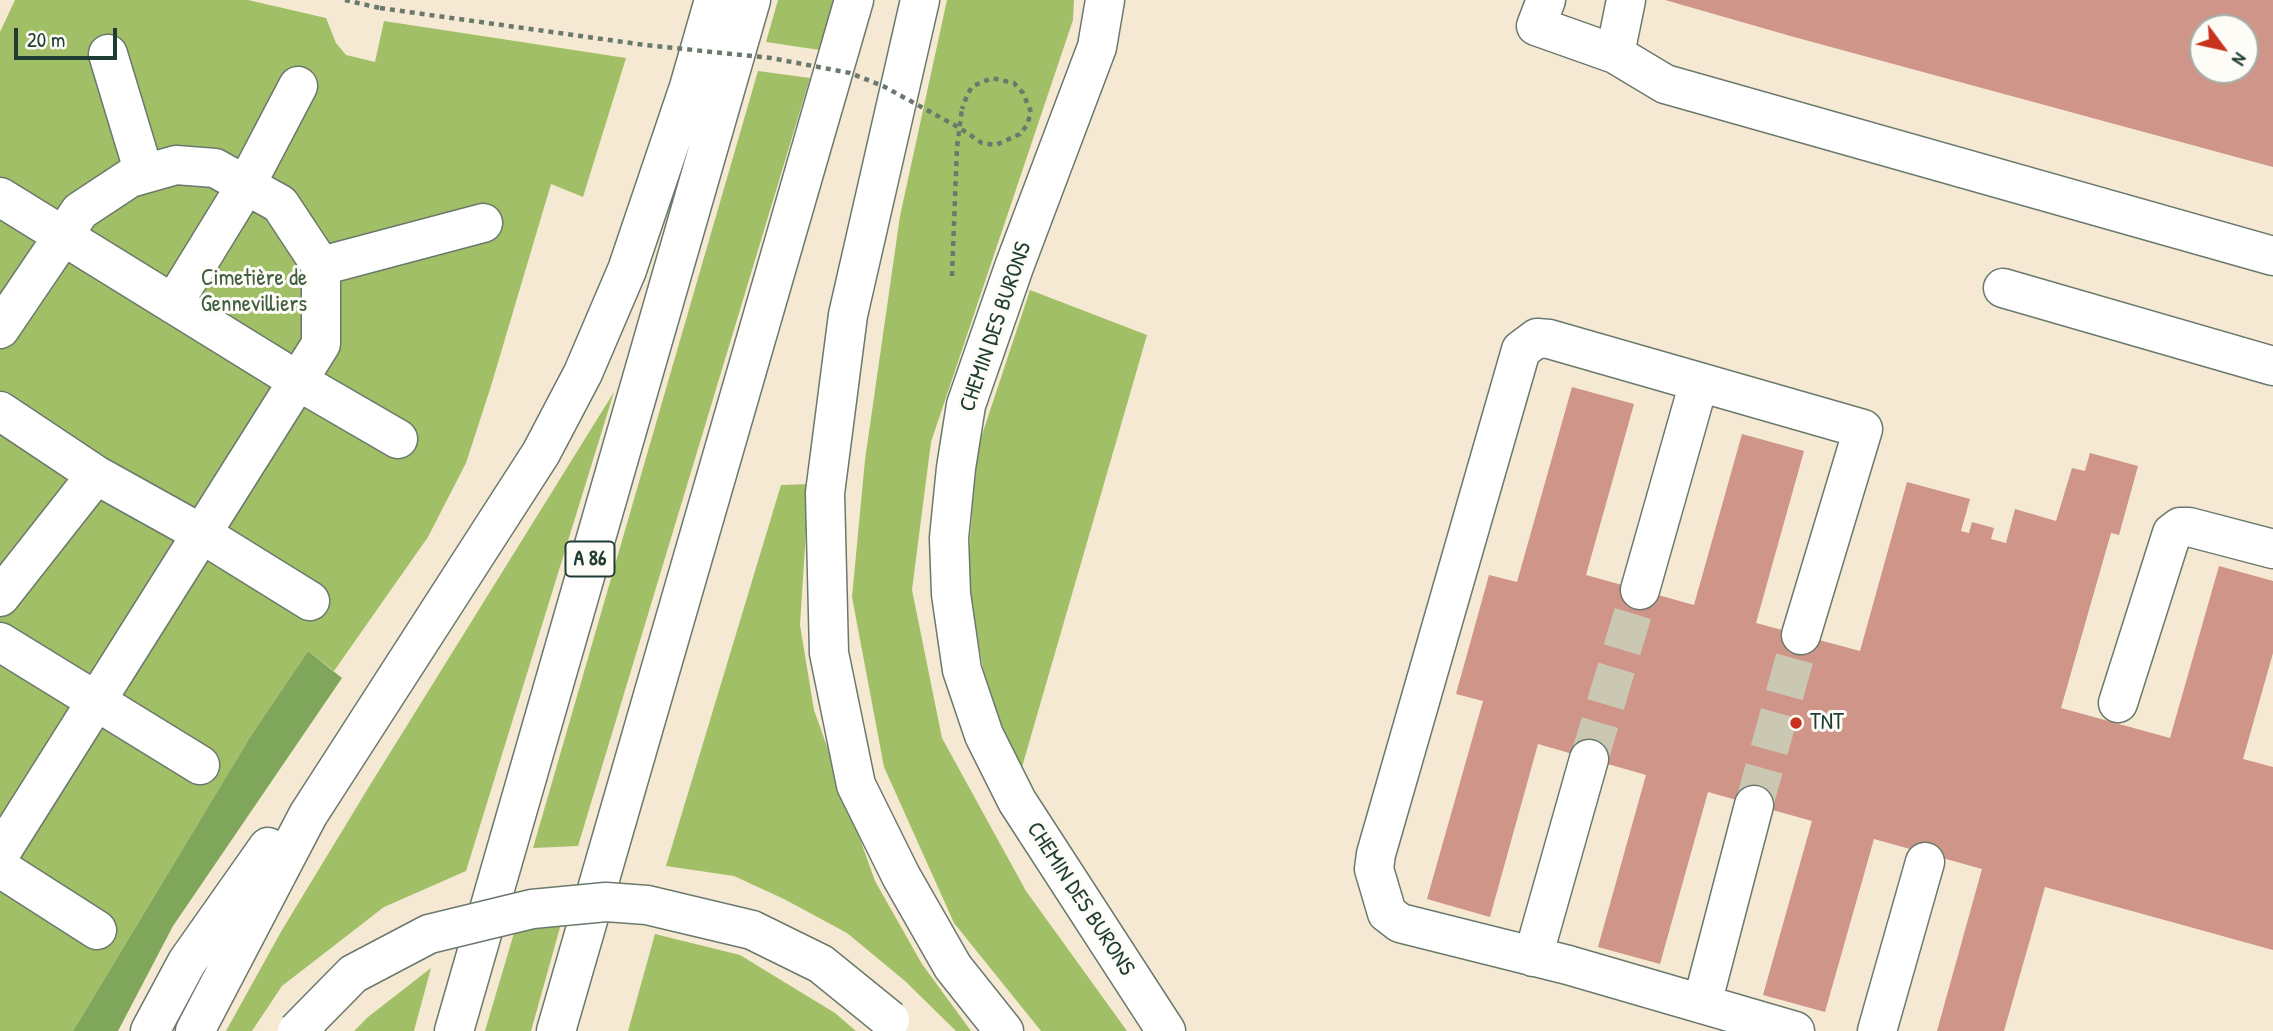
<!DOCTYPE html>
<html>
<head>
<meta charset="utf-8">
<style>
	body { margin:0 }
	#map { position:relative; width:2273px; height:1031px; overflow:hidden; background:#f5e9d3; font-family:"Patrick Hand",sans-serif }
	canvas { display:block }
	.north { position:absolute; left:2189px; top:14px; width:70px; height:70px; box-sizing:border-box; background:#fdfcf7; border:2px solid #a4b0a9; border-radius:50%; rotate:123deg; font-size:19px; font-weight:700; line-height:28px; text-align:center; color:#1f3d34 }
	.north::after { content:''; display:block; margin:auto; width:24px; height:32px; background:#c8321e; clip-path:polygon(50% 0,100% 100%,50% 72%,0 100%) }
	.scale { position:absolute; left:14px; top:28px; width:103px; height:32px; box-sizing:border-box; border:4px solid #1f3d34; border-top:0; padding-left:9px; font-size:21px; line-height:24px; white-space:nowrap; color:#1f3d34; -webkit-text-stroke:5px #fdfcf7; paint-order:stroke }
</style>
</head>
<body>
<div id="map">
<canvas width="2273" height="1031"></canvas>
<div class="north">N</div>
<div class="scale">20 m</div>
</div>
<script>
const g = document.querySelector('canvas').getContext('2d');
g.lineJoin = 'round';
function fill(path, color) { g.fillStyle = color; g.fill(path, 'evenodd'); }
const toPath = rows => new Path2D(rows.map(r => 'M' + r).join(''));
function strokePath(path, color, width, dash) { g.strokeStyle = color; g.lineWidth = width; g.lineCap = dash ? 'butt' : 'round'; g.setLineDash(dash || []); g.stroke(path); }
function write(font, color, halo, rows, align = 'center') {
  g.font = font + ' "Patrick Hand",sans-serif'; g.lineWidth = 6; g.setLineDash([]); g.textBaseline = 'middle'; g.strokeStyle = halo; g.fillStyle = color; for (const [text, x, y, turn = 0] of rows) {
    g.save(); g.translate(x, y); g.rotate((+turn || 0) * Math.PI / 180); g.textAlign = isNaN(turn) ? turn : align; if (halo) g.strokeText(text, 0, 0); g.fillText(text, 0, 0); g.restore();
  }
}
fill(toPath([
	[15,0,248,0,326,18,336,43,346,55,375,62,384,21,626,58,583,197,551,184,491,386,466,463,428,537,334,671,308,651,252,734,73,1031,0,1031,0,32],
	[778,0,834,0,820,50,766,42],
	[947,0,1074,0,1073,20,931,442,912,590,942,738,1026,891,1127,1031,1041,1031,954,923,884,767,852,597,865,460,900,216],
	[758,71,810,78,578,846,533,848],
	[1030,290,1147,335,1022,767,988,697,967,576,977,450],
	[614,392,466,871,384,907,282,986,252,1031,226,1031,282,930,370,785],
	[809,484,800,625,814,710,875,881,922,964,971,1031,956,1031,905,981,847,933,784,899,734,876,666,866,781,485],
	[561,924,531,1031,485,1031,514,933],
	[655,934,740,955,835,1013,856,1031,628,1031],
	[431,968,414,1031,354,1031,368,1017]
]), '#a1bf66');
fill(toPath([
	[308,651,342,678,173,926,118,1031,73,1031,252,734]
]), '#80a65b');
fill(toPath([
	[1665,0,2273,0,2273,167,1794,37],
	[2203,28,2245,28,2245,70,2203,70],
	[1572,387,1634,404,1586,575,1694,605,1742,434,1804,451,1756,623,1860,651,1907,482,1970,499,1961,531,1969,533,1972,522,1994,528,1991,539,2006,543,2015,509,2056,521,2072,468,2085,471,2090,453,2138,466,2119,535,2111,533,2061,708,2170,738,2219,566,2273,581,2273,653,2243,759,2273,767,2273,950,2045,887,2004,1031,1937,1031,1982,869,1874,839,1825,1012,1763,995,1812,821,1708,792,1660,964,1598,947,1646,775,1538,744,1490,917,1427,899,1483,701,1456,694,1489,575,1517,582]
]), '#ce9588');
strokePath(toPath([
	[1589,759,1640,590],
	[1754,805,1801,635]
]), '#cac7b3', 38, [38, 19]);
const minor = toPath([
	[1105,0,1097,47,1014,267,966,405,956,468,949,538,951,594,962,670,984,735,1017,801,1166,1031],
	[1546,0,1536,26,1615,54,1665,84,2273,256],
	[108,54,144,173],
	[1615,54,1626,0],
	[0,197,298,381,398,439],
	[321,266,483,223],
	[2003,288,2273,366],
	[173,304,246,185,298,86],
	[0,329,80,211,130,178,176,165,215,168,280,204,321,266,321,344,0,854],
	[0,411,96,475],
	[1640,590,1699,382],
	[0,597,96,475,202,534,310,601],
	[0,642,200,765],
	[2118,703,2172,533,2180,527,2189,527,2273,549],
	[0,868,97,930],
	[1533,957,1589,759],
	[1702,1004,1754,805],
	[1795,1031,1568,965,1400,923,1387,913,1374,869,1376,854,1521,350,1537,338,1549,339,1863,429,1801,635],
	[1877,1031,1925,862]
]);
const highway = toPath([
	[920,0,848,315,825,493,829,653,856,785,901,876,953,967,1004,1031],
	[150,1031,187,962,268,847],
	[195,1031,308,815,541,453,583,373,627,270,689,87,712,7,723,0],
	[454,1031,751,0],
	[556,1031,854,0]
]);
strokePath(minor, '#6a796c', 41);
strokePath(highway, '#6a796c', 41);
strokePath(toPath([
	[345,0,380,8],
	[952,276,957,147,962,109]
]), '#6a796c', 4.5, [5, 5]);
strokePath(minor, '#fff', 38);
strokePath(highway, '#fff', 38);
const highwayBridge = toPath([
	[297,1031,353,974,429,934,532,909,606,902,647,905,752,930,821,964,890,1020]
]);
strokePath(highwayBridge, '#6a796c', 41, []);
strokePath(toPath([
	[380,8,645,45,771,58,850,73,883,86,958,127,982,143,996,145,1020,134,1027,125,1031,112,1023,93,1014,83,992,78,973,86,968,93,962,109]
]), '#6a796c', 4.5, [5, 5]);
strokePath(highwayBridge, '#fff', 38);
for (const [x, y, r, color] of [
	[1796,723,7,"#c8321e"]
]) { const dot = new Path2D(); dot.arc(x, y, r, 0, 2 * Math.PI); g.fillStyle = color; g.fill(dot); strokePath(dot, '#fdfcf7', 2.5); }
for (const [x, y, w] of [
	[590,559,49]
]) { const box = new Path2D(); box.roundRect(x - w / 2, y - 17.5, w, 35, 5); g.fillStyle = '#fdfcf7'; g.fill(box); strokePath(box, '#1f3d34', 2); }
write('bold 21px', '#1f3d34', null, [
	["A 86",590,559]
]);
write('23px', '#405e40', '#fdfcf7', [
	["Cimetière de",254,279],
	["Gennevilliers",254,305]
]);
write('23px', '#1f3d34', '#fdfcf7', [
	["CHEMIN DES BURONS",996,327,-71],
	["CHEMIN DES BURONS",1080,899,57]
]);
write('23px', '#1f3d34', '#fdfcf7', [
	["TNT",1810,723]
], 'left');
</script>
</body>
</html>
